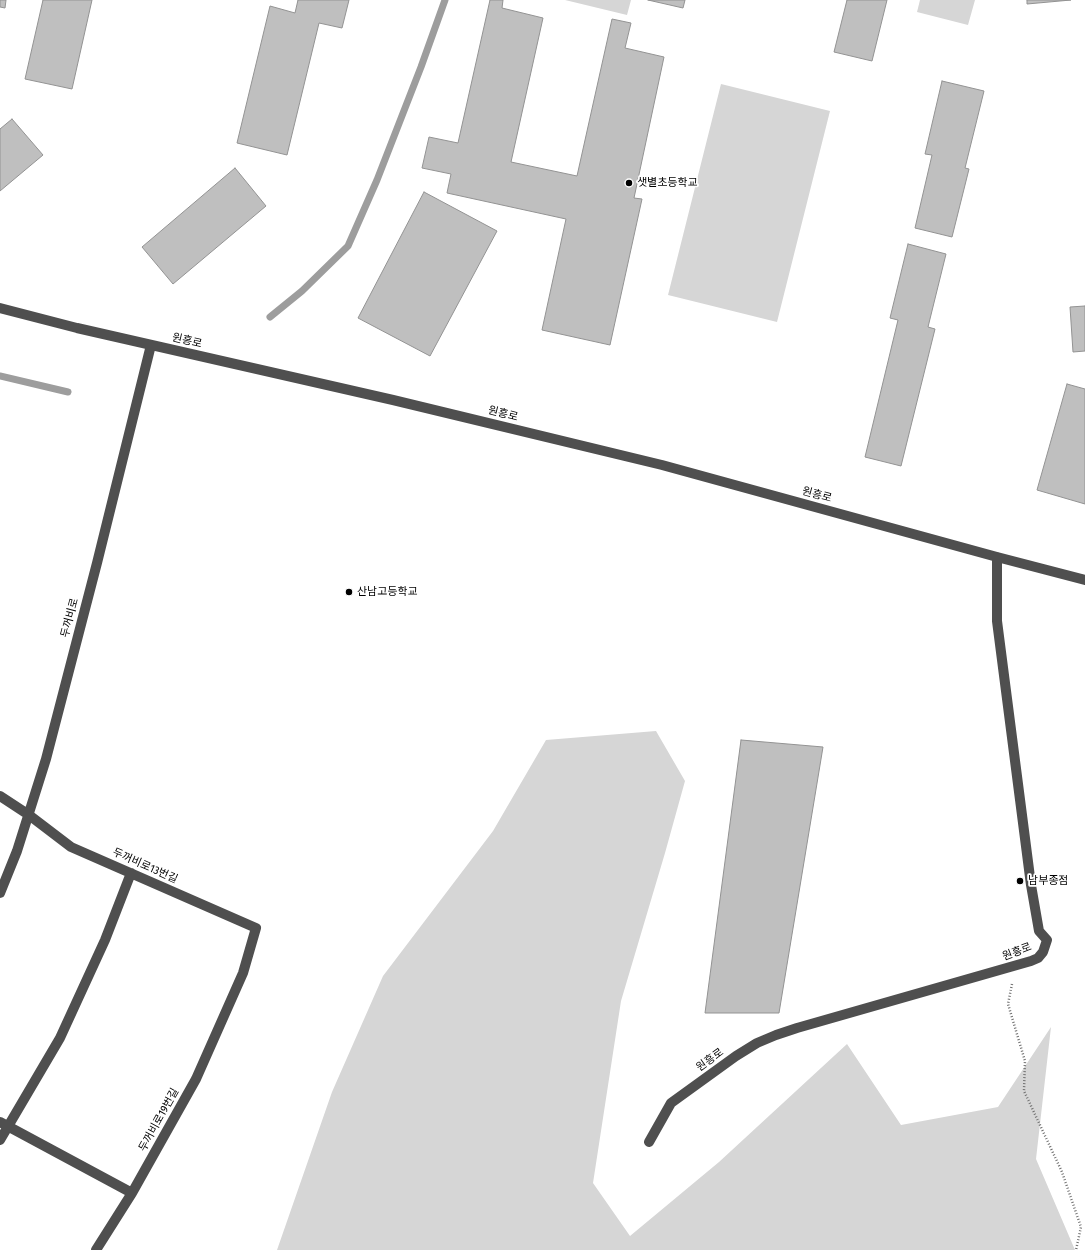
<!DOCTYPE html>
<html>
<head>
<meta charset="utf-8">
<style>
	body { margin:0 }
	canvas { display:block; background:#fff }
</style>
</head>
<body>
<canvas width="1085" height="1250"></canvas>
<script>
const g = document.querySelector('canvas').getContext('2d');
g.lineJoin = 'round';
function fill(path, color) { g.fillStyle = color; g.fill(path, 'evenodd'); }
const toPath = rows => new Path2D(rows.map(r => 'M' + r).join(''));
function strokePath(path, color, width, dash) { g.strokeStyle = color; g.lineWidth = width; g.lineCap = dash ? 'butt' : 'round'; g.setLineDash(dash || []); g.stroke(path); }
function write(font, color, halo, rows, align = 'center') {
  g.font = font + ' "Fira Sans Condensed","Noto Sans KR",sans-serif'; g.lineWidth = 3.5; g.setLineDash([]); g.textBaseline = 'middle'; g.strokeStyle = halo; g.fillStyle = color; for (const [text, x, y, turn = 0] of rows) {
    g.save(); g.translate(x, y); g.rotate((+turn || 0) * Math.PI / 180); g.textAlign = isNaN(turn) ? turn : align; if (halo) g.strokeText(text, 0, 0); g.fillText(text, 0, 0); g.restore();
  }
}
fill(toPath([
	[565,0,631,0,627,15],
	[920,0,975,0,968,25,917,12],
	[721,84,830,111,777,322,668,295],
	[656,731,685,781,665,853,621,1001,593,1183,630,1236,719,1162,847,1044,901,1125,998,1107,1051,1027,1036,1159,1075,1250,277,1250,332,1092,383,976,493,831,546,740]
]), '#d6d6d6');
strokePath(toPath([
	[270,317,302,291,348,246,377,180,421,67,445,0],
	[0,376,68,392]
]), '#9d9d9d', 7);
const building = toPath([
	[0,0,6,0,5,8,0,7,0,0],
	[43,0,92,0,72,89,25,79,43,0],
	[298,0,349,0,342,28,319,23,287,155,237,143,270,6,295,13,298,0],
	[490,0,503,0,502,8,543,18,511,162,577,176,612,19,631,23,625,48,664,57,634,198,642,199,610,345,542,330,566,219,447,193,451,174,422,168,429,137,458,143,490,0],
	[648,0,685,0,683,8,648,0],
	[847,0,887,0,872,61,834,52,847,0],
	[1027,0,1071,0,1027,4,1027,0],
	[942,81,984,91,965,168,969,169,952,237,915,228,932,155,925,154,942,81],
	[12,119,43,155,0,191,0,129,12,119],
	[235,168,266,206,173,284,142,247,235,168],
	[424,192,497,231,430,356,358,318,424,192],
	[908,244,946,254,928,327,935,329,901,466,865,457,898,320,890,318,908,244],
	[1085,306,1085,351,1073,352,1070,307,1085,306],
	[1067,384,1085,389,1085,504,1037,490,1067,384],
	[741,740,823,747,779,1013,705,1013,741,740]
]);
fill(building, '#bfbfbf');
strokePath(building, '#939393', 1);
strokePath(toPath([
	[1012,984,1008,1004,1025,1061,1024,1091,1062,1172,1081,1227,1076,1250]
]), '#717171', 2.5, [1, 2]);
strokePath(toPath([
	[0,308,77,328,393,400,662,465,997,557,1085,580],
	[0,796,29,815,71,847,256,928,243,973,196,1079,132,1193,0,1122],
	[0,893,17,851,46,759,97,563,151,345],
	[0,1140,60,1038,105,940,131,873],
	[649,1142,671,1103,736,1056,757,1043,776,1035,797,1028,1031,961,1038,958,1043,952,1047,940,1039,931,1031,885,997,621,997,557],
	[96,1250,132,1193]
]), '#4f4f4f', 10);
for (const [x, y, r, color] of [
	[629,183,4,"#000"],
	[349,592,4,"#000"],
	[1020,881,4,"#000"]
]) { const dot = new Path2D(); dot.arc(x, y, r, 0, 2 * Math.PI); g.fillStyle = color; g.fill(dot); strokePath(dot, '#fff', 1.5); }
write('11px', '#000', '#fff', [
	["샛별초등학교",637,183],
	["산남고등학교",357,592],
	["남부종점",1028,881]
], 'left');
write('11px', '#000', '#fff', [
	["원흥로",187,341,13],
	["원흥로",503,414,14],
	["원흥로",817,495,15],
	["두꺼비로",70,618,-75],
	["두꺼비로13번길",145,866,24],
	["원흥로",1017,952,-21],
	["원흥로",710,1060,-36],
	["두꺼비로19번길",159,1120,-61]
]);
</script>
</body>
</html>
